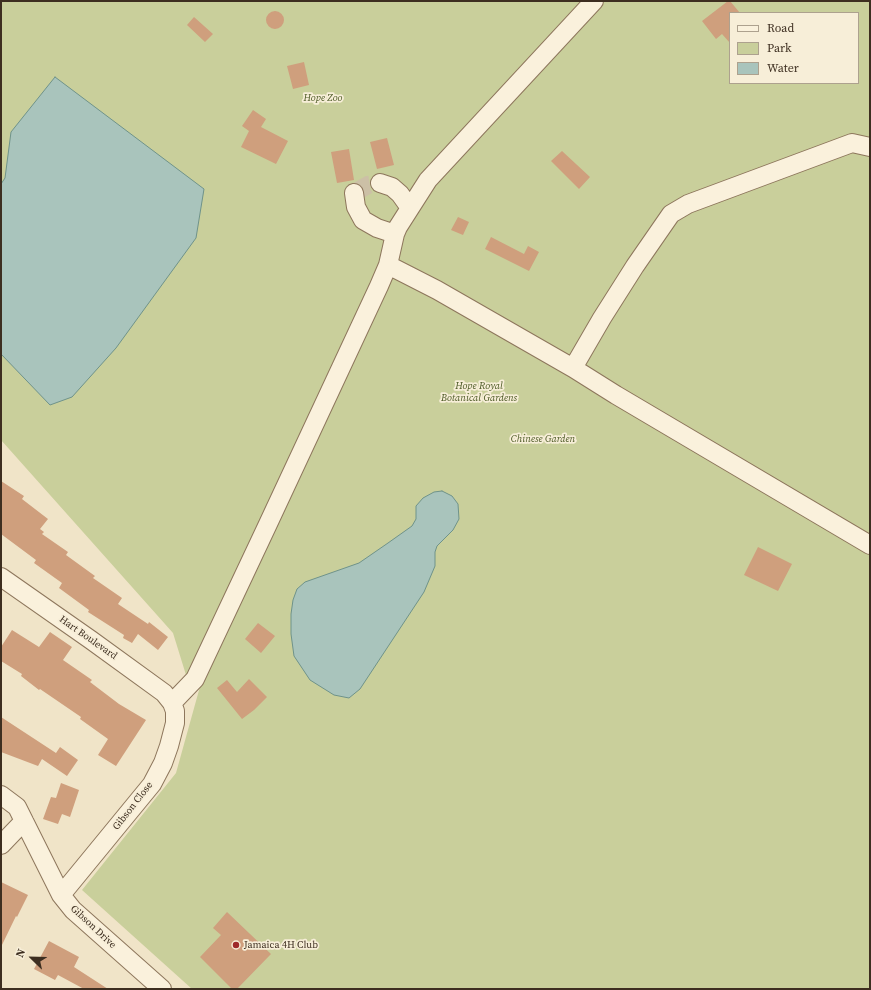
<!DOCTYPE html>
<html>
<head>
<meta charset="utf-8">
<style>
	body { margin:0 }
	#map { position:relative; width:871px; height:990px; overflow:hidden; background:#f0e4c8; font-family:"Source Serif 4",serif }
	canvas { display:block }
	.frame { position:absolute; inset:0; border:2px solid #3d2e20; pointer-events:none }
	.legend { position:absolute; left:729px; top:12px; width:130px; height:72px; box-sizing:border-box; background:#f7eed8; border:1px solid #ada18e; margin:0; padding:5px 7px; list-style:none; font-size:12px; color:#3d2e20 }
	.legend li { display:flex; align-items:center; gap:8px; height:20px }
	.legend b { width:20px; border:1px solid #ada18e }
	.north { position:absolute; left:12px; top:938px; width:40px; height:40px; -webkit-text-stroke:3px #f7eed8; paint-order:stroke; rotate:293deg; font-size:11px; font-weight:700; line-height:16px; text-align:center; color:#3d2e20 }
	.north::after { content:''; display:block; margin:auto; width:14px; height:18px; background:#3d2e20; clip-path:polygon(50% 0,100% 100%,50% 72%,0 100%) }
</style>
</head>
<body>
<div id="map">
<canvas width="871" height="990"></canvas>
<div class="frame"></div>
<ul class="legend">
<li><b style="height:5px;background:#faf1dc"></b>Road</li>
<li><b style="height:11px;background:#c9cf9b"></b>Park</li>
<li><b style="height:11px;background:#a9c4bc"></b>Water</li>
</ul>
<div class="north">N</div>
</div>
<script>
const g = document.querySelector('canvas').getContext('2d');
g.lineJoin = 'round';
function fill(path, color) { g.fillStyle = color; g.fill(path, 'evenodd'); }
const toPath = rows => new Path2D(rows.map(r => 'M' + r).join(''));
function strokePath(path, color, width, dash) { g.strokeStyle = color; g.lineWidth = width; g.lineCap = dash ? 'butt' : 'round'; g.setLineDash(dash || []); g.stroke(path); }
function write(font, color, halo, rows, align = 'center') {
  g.font = font + ' "Source Serif 4",serif'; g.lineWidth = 3.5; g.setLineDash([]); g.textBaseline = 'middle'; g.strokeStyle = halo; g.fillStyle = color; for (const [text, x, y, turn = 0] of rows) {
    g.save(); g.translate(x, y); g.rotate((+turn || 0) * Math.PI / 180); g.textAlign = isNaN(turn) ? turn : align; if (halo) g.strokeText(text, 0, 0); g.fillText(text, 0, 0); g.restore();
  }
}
fill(toPath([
	[1,1,870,1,870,989,192,989,82,890,176,773,201,683,186,675,173,633,1,440],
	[730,13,858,13,858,83,730,83]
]), '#c9cf9b');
const water = toPath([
	[55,77,204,189,196,238,116,348,72,397,50,405,1,354,1,184,5,178,11,132,55,77],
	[442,491,452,496,458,504,459,519,453,530,437,546,435,552,435,566,424,592,360,689,349,698,334,695,310,680,294,656,291,634,291,614,293,600,297,589,305,582,359,563,388,543,412,526,416,519,416,506,423,498,434,492,442,491]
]);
fill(water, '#a9c4bc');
strokePath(water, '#6f938a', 1);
fill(toPath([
	[728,1,730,1,740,13,730,13,730,43,722,34,716,39,702,21],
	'266 20a9 9 0 1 1 18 0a9 9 0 1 1-18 0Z',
	[194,17,213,34,205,42,187,25],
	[304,62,309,85,293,89,287,66],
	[253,110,266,119,261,127,288,141,276,164,241,147,249,131,242,126],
	[387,138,394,165,377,169,370,142],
	[349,149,354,180,337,183,331,152],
	[562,151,590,177,579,189,551,161],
	[458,217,469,222,463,235,451,230],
	[491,237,524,254,528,246,539,252,529,271,485,249],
	[1,481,24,496,22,499,48,519,40,529,44,532,42,534,68,552,66,555,95,576,93,578,122,598,118,604,148,624,149,622,168,637,158,650,138,634,132,643,123,638,124,635,88,612,89,610,59,588,62,583,34,563,36,560,1,534],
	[758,547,792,564,778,591,744,575],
	[258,623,275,636,261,653,245,639],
	[12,630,39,647,50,632,72,647,63,660,92,680,90,682,119,704,146,720,116,766,98,755,108,739,80,719,81,717,40,689,39,690,21,676,22,674,1,661,1,647],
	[249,679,267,697,254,710,242,719,217,688,227,680,237,692],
	[1,717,56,753,60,747,78,760,67,776,42,759,38,766,1,752],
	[61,783,79,790,70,817,62,814,58,824,43,819,51,797,56,798],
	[1,882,28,895,17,917,16,916,1,947],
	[227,912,271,954,237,989,232,989,200,957,221,935,213,928],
	[49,941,79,957,74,967,108,989,84,989,58,975,55,980,34,969]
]), '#cf9f7d');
strokePath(toPath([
	[354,193,368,185,380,183]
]), '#ccc0a6', 18, [18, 9]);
const minor = toPath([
	[380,183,392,187,400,194,410,208],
	[354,193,356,207,363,220,377,228,395,234],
	[388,265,437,290,573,368,616,395,870,545],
	[573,368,602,318,635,266,671,214,688,204,852,143,870,147],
	[1,577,91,640,164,693,172,703,175,711,175,723,169,746,163,763,152,784,61,895],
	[172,703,195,679,268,524,379,286,388,265,395,234,398,227,428,180,594,1],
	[1,795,17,807,61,895,73,910,162,989],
	[1,845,24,821]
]);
strokePath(minor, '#8d765c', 20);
strokePath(minor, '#faf1dc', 18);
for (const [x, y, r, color] of [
	[236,945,4,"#9e2a2b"]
]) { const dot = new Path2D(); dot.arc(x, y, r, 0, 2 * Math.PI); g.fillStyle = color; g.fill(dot); strokePath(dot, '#f7eed8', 1.5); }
write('italic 10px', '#4d5a26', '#f7eed8', [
	["Hope Zoo",323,98],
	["Hope Royal",479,386],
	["Botanical Gardens",479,398],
	["Chinese Garden",543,439]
]);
write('10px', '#3d2e20', '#f7eed8', [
	["Hart Boulevard",88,638,35],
	["Gibson Close",133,806,-52],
	["Gibson Drive",93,927,43]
]);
write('10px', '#3d2e20', '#f7eed8', [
	["Jamaica 4H Club",244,945]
], 'left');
</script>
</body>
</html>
